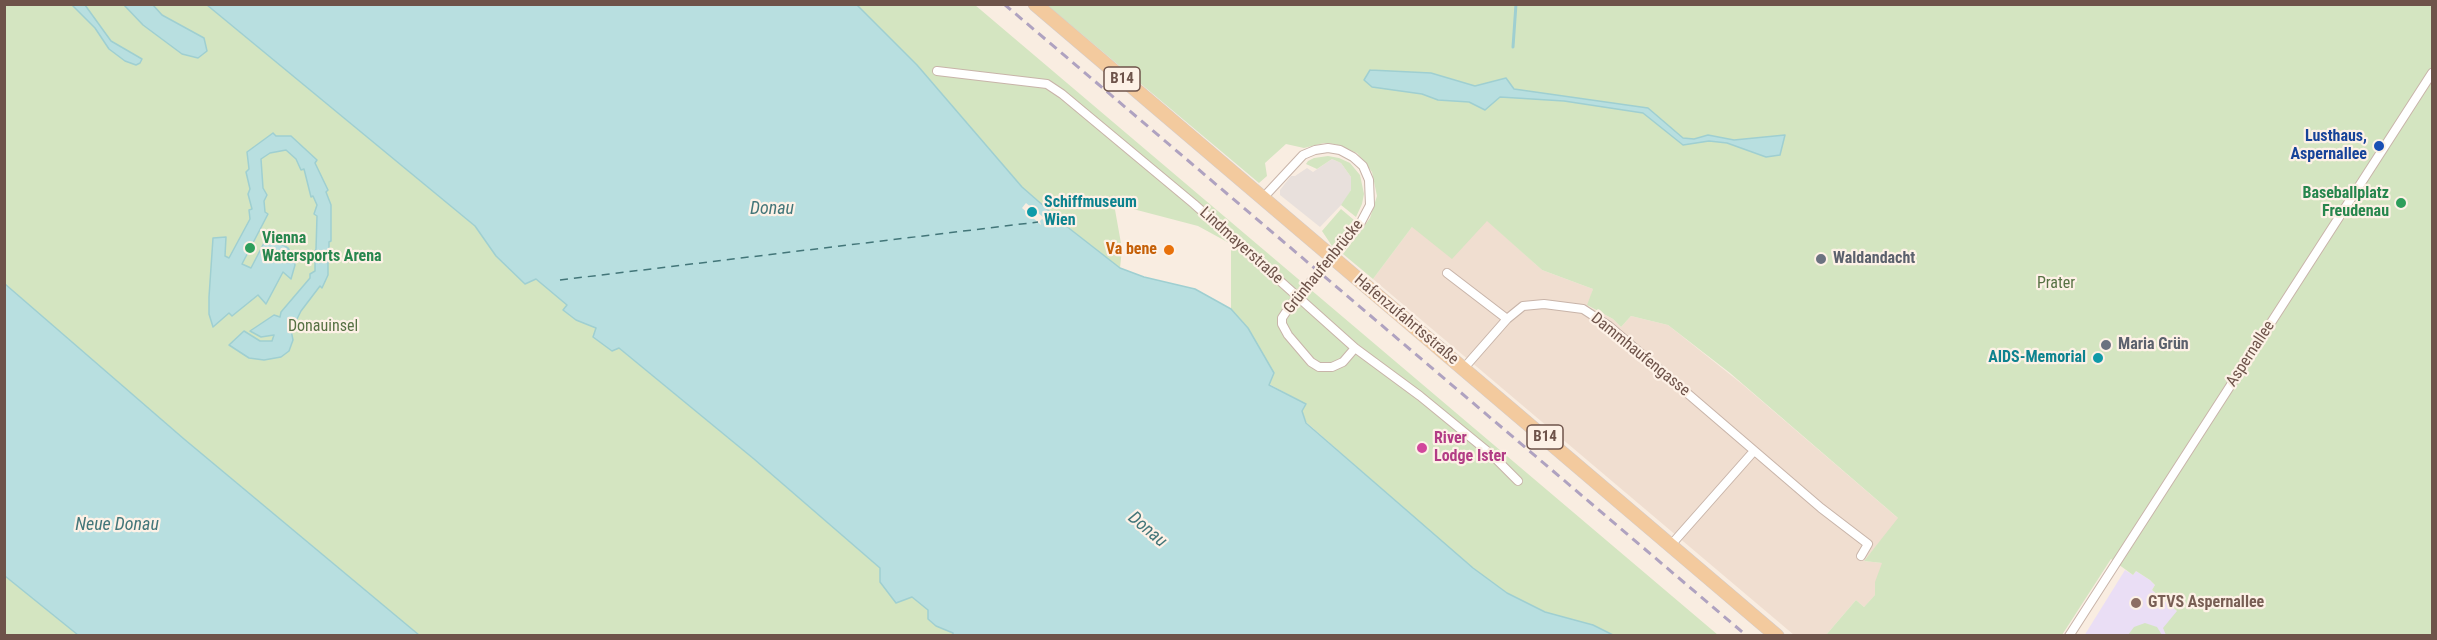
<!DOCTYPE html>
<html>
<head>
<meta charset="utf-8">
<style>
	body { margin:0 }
	#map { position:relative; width:2437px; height:640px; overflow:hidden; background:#f9ede1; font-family:"Roboto Condensed",sans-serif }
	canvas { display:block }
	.frame { position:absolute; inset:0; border:6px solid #6e534a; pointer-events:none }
</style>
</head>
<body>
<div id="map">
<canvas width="2437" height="640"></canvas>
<div class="frame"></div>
</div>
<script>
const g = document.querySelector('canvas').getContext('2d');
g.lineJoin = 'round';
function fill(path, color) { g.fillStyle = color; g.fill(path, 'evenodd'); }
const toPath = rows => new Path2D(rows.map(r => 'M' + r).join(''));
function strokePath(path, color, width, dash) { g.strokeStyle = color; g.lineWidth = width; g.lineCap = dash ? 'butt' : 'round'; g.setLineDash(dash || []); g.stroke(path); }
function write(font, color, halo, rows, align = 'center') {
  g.font = font + ' "Roboto Condensed",sans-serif'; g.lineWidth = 4.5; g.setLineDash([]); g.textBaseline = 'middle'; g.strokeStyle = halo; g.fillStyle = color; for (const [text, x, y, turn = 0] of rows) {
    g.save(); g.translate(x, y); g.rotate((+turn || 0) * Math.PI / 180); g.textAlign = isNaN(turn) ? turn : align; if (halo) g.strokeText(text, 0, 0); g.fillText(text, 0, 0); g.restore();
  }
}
fill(toPath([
	[1487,220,1542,270,1593,289,1588,306,1613,319,1621,327,1631,316,1668,325,1742,384,1899,519,1864,561,1882,563,1895,574,1864,607,1856,600,1826,635,1794,635,1373,279,1412,227]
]), '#f0ded0');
fill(toPath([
	[1332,159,1341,163,1351,177,1351,190,1344,202,1320,227,1280,195,1280,190,1291,176,1295,176,1307,168,1313,172]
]), '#e8e0dc');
fill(toPath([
	[2125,570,2133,575,2136,571,2150,580,2155,585,2152,590,2206,636,2084,636]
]), '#eadef5');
fill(toPath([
	[5,5,207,5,475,226,496,256,536,278,568,305,563,310,576,320,596,328,612,351,619,348,754,459,880,568,880,582,911,596,929,610,928,619,936,626,954,633,953,635,419,635,184,439,5,284],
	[857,5,975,5,1718,635,1613,635,1593,625,1545,612,1507,593,1473,569,1306,422,1302,411,1306,404,1269,384,1248,328,1231,309,1231,244,1198,226,1114,204,1122,249,1120,268,1070,229,1022,187,917,65],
	[1047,5,2432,5,2432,635,2166,635,2163,628,2177,611,2152,590,2155,585,2150,580,2136,571,2133,575,2111,559,2062,635,1826,635,1856,600,1864,607,1875,595,1875,582,1882,563,1864,561,1898,518,1730,373,1668,325,1631,316,1621,327,1613,319,1587,305,1593,289,1542,270,1487,221,1452,259,1412,227,1373,279,1343,254,1370,218,1377,196,1372,172,1357,153,1335,144,1324,143,1304,148,1286,144,1265,163,1267,176,1259,183],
	[1328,156,1339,158,1350,163,1360,175,1364,194,1362,204,1356,217,1341,205,1351,190,1351,177,1341,163,1332,159,1317,169,1306,164,1308,161,1314,158],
	[1341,209,1354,220,1332,246,1322,231],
	[5,576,78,635,5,635],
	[2145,623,2157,627,2162,635,2128,635,2134,627]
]), '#d4e5c1');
const water = toPath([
	[72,5,85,5,111,41,142,59,140,63,136,65,125,61,109,49,95,28,72,5],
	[124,5,153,5,162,15,204,38,207,51,198,58,182,54,143,25,124,5],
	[207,5,857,5,917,65,1022,187,1070,229,1120,268,1144,277,1195,289,1231,309,1248,328,1274,373,1269,385,1306,404,1302,411,1306,423,1473,568,1507,593,1545,612,1593,625,1613,635,953,635,953,633,936,626,928,619,928,610,912,597,896,603,880,582,880,568,754,459,619,348,612,351,593,337,596,328,576,320,563,310,567,305,536,279,525,284,496,256,475,226,207,5],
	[1370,70,1431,73,1475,86,1506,78,1514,89,1648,108,1683,138,1694,139,1708,135,1734,140,1785,135,1780,155,1766,157,1727,143,1709,141,1683,145,1643,113,1564,101,1500,97,1485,110,1469,102,1438,100,1422,94,1372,87,1364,80,1370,70],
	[273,133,276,136,291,136,317,160,315,163,328,190,326,192,331,205,331,241,329,242,329,250,331,257,328,263,328,275,322,288,320,286,301,311,297,319,290,325,293,340,289,351,281,357,264,360,249,358,229,345,244,331,260,341,272,341,274,335,261,337,250,331,274,315,280,317,281,312,310,278,310,274,315,271,315,262,312,257,316,249,317,216,314,214,317,205,313,196,311,197,304,169,301,170,296,159,286,150,270,153,261,159,263,188,267,195,264,201,265,212,268,214,242,264,251,268,265,241,277,241,288,248,293,255,295,265,291,279,283,272,266,304,258,295,232,316,229,313,213,327,209,314,209,297,213,238,226,237,225,256,229,258,250,219,249,210,252,209,248,194,250,189,246,172,249,169,247,152,273,133],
	[5,284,184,439,419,635,78,635,5,576,5,284]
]);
fill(water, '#b8dfe0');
strokePath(water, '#9fcfd1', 1.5);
fill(toPath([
	[1026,203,1043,217,1051,210,1044,218,1045,221,1042,219,1040,221,1041,225,1022,208]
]), '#f9ede1');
strokePath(toPath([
	[1513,47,1516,4]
]), '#9fcfd1', 3);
strokePath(toPath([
	[560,280,1038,222]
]), '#437679', 1.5, [8, 6]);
const street = toPath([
	[937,71,1047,84,1062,94,1194,204,1355,348,1420,396,1492,455,1518,481],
	[1262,199,1303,155,1315,150,1328,148,1340,150,1353,157,1363,166,1369,180,1370,205,1360,224,1343,244],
	[1447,273,1507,319],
	[1290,306,1282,318,1282,324,1288,335,1311,362,1319,367,1332,367,1343,362,1355,348],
	[1464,368,1507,319,1523,306,1544,304,1583,309,1609,326,1821,508,1868,544,1861,556],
	[1670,546,1754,451],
	[2069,636,2432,73]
]);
const primary = toPath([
	[1035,4,1777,636]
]);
strokePath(street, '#c8b4a9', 10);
strokePath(primary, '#d4cbc9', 15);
strokePath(street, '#fff', 8);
strokePath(primary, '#f3ca9e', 14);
strokePath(toPath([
	[1004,4,1747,636]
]), '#afa2c0', 3, [9, 6]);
const streetBridge = toPath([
	[1290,306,1343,244]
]);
strokePath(streetBridge, '#c8b4a9', 10, []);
strokePath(streetBridge, '#fff', 8);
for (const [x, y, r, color] of [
	[2379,146,6,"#1a4fb4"],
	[2401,203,6,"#2e9e5b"],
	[1032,212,6,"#0f9aa8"],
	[250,248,6,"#2e9e5b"],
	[1169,250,6,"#e8710a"],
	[1821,259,6,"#6b7280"],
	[2106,345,6,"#6b7280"],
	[2098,358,6,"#0f9aa8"],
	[1422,448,6,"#d1479c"],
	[2136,603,6,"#8d6e63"]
]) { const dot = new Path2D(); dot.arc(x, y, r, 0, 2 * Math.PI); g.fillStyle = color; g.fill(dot); strokePath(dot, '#fdf1e6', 2); }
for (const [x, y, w] of [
	[1122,79,36],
	[1545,437,36]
]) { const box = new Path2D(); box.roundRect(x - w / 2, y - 12, w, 24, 4.5); g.fillStyle = '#fdf1e6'; g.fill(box); strokePath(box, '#6e534a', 1.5); }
write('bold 15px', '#6e534a', null, [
	["B14",1122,79],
	["B14",1545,437]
]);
write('bold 16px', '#164399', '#fdf1e6', [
	["Lusthaus,",2367,137],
	["Aspernallee",2367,155]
], 'right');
write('bold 16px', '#27864d', '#fdf1e6', [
	["Baseballplatz",2389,194],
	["Freudenau",2389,212],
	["Vienna",262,239,"left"],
	["Watersports Arena",262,257,"left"]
], 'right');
write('bold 16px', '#0d838f', '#fdf1e6', [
	["Schiffmuseum",1044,203],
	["Wien",1044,221],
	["AIDS-Memorial",2086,358,"right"]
], 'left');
write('16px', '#6e534a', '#fdf1e6', [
	["Lindmayerstraße",1241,246,42],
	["Grünhaufenbrücke",1324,267,-51],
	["Hafenzufahrtsstraße",1406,320,40],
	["Aspernallee",2251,354,-57],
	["Dammhaufengasse",1640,355,39]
]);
write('bold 16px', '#c56008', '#fdf1e6', [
	["Va bene",1157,250]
], 'right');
write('bold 16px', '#5b616d', '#fdf1e6', [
	["Waldandacht",1833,259],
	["Maria Grün",2118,345]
], 'left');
write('16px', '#577244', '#fdf1e6', [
	["Prater",2056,284],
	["Donauinsel",323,327]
]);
write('bold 16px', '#b23c85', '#fdf1e6', [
	["River",1434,439],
	["Lodge Ister",1434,457]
], 'left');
write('bold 16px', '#785e54', '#fdf1e6', [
	["GTVS Aspernallee",2148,603]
], 'left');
write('italic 18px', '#437679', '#fdf1e6', [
	["Donau",772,209],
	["Neue Donau",117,525],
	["Donau",1147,530,40]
]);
</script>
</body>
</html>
